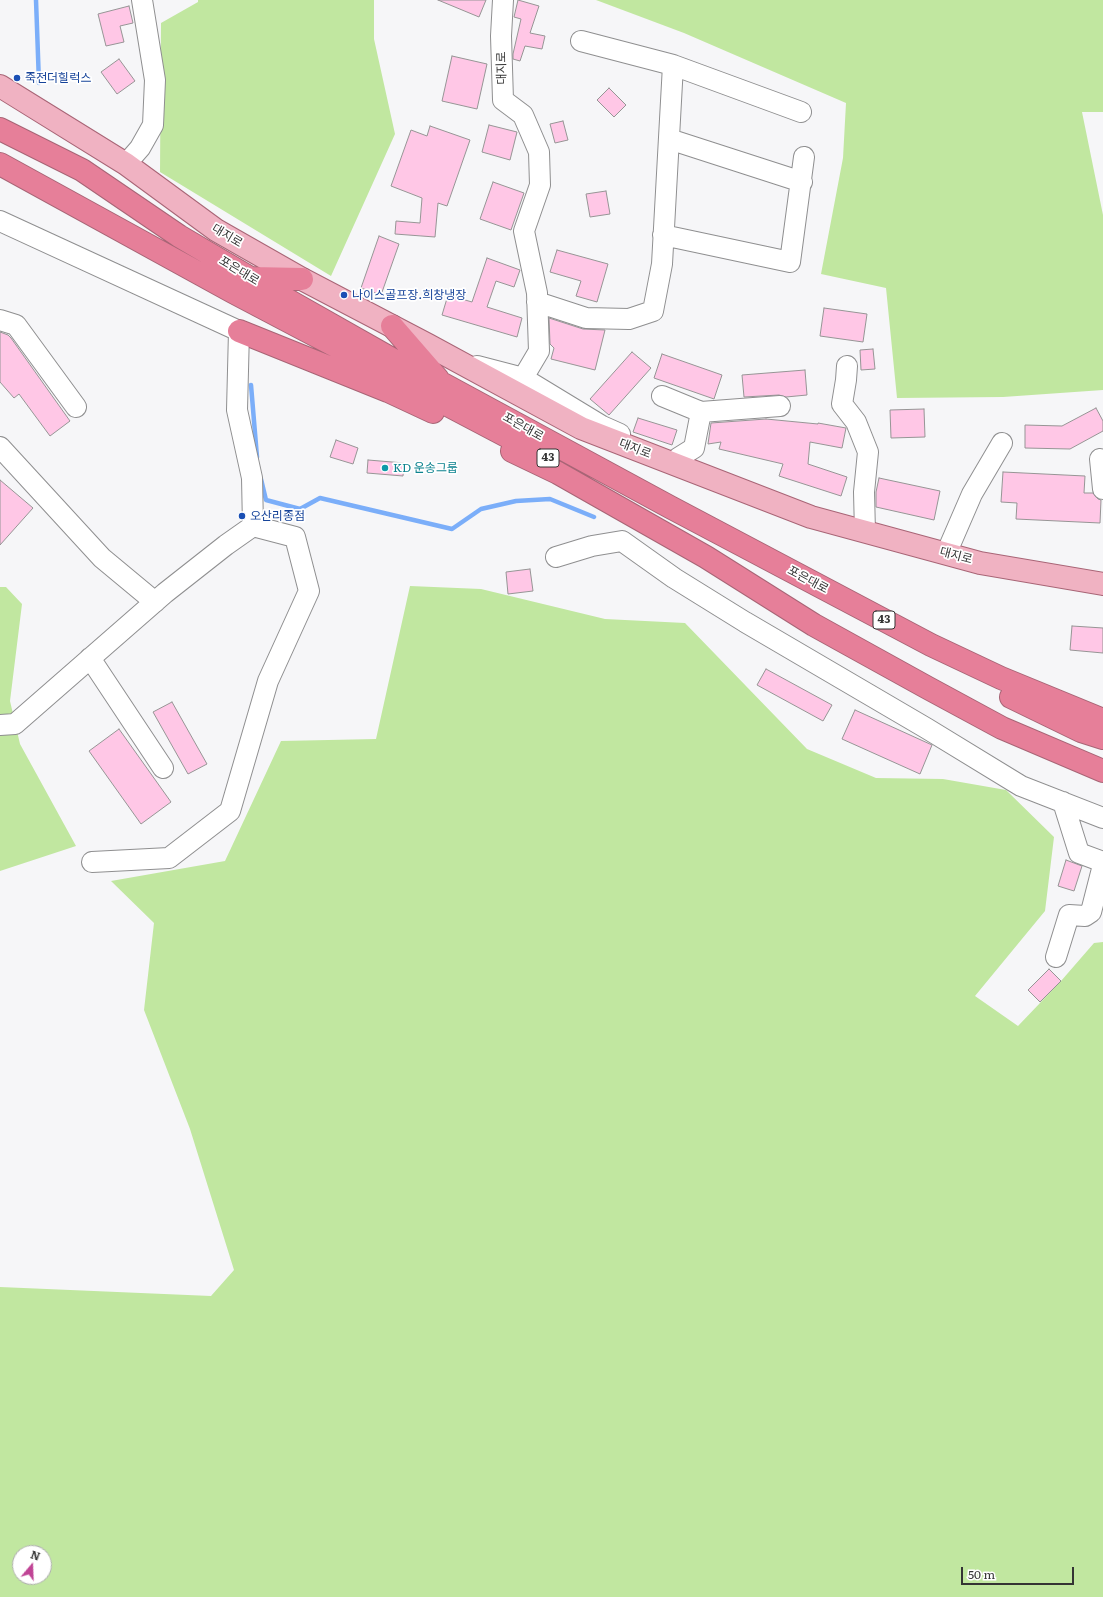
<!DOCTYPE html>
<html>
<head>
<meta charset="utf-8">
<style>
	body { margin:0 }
	#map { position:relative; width:1103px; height:1597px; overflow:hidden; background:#f6f6f8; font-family:Literata,serif }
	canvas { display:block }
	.north { position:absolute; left:12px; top:1545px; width:40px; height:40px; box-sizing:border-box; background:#fff; border:1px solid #aeaeae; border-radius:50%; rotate:19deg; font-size:11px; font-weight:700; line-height:16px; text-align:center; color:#343434 }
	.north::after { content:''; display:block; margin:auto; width:14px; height:18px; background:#c04495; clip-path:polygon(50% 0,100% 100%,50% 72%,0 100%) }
	.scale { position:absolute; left:961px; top:1567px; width:113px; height:18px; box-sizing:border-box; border:2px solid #343434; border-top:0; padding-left:5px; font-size:12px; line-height:14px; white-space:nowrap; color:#343434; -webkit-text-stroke:3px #fff; paint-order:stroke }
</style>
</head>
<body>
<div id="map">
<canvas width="1103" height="1597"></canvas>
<div class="north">N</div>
<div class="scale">50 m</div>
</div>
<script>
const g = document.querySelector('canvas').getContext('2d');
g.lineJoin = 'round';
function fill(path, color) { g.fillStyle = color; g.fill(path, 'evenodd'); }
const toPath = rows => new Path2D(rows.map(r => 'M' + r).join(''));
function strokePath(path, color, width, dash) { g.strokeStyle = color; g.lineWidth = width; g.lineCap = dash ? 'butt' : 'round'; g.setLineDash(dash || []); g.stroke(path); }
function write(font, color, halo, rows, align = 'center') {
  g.font = font + ' Literata,"Noto Sans KR",serif'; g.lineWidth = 3.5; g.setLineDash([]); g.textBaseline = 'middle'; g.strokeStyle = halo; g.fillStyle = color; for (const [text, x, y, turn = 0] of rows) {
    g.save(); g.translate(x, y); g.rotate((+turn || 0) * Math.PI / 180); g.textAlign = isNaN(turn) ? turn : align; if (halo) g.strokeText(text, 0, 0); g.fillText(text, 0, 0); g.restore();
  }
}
fill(toPath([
	[198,0,374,0,374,39,395,134,331,276,160,172,161,23,198,2],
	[596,0,1103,0,1103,112,1082,112,1103,215,1103,390,1003,397,897,398,886,288,821,274,843,158,846,103,684,33],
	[410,586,481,589,605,619,685,623,807,749,876,778,943,779,1006,790,1054,837,1045,911,975,996,1018,1026,1061,981,1094,943,1103,942,1103,1597,0,1597,0,1287,211,1296,234,1270,190,1129,144,1010,154,923,111,881,225,861,281,741,376,739],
	[20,1553,44,1553,44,1577,20,1577],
	[0,587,6,587,22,604,10,701,20,744,76,846,0,871]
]), '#c1e7a0');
strokePath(toPath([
	[36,0,39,83],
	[251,385,257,457],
	[261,479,266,500,300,509,320,498,452,529,481,509,516,501,550,499,594,517]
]), '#7baef9', 4.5);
const building = toPath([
	[438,0,486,0,479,17,438,0],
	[518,0,539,6,530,33,545,36,542,49,525,46,520,61,513,59,513,54,521,19,514,17,518,0],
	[129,6,133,23,120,26,124,42,106,46,98,14,129,6],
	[452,56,487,64,477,109,442,101,452,56],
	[119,59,135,81,117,94,101,72,119,59],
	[609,88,626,105,614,117,597,100,609,88],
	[563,121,568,140,555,143,550,124,563,121],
	[489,125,517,132,510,160,482,152,489,125],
	[430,126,470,140,447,206,438,203,435,237,395,234,396,221,420,223,422,198,391,186,411,130,427,136,430,126],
	[493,182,524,193,511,230,480,219,493,182],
	[606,191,610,214,590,217,586,194,606,191],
	[379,236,399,244,381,295,361,288,379,236],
	[557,250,608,264,597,302,576,296,581,281,550,272,557,250],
	[487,258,520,270,514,287,496,281,487,307,522,318,517,337,442,315,448,295,472,302,487,258],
	[824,308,867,314,863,342,820,336,824,308],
	[549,318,583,329,605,330,595,370,551,359,554,348,550,344,549,318],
	[0,332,8,335,11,338,70,421,50,436,19,394,14,398,0,382,0,332],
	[873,349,875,369,861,370,860,350,873,349],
	[632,352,651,368,609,415,590,399,632,352],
	[662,354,722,375,714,399,654,378,662,354],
	[805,370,807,395,786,397,779,395,744,397,742,375,805,370],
	[1096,408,1103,421,1103,431,1070,449,1025,448,1025,425,1062,426,1096,408],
	[924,409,925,437,891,438,890,410,924,409],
	[638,418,677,430,672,445,633,432,638,418],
	[766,419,818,424,818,423,846,428,842,448,810,442,808,464,847,477,841,496,779,476,783,464,719,449,721,442,708,444,711,423,766,419],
	[336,440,358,448,353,464,330,457,336,440],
	[368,460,404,463,403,476,367,473,368,460],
	[1003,472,1085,476,1084,493,1093,493,1098,499,1101,500,1100,523,1016,519,1017,503,1001,502,1003,472],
	[879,478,940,491,934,520,876,507,876,492,879,478],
	[0,480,33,508,0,545,0,480],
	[530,569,533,591,508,594,506,572,530,569],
	[1072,626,1103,628,1103,653,1070,650,1072,626],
	[766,669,832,705,823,721,757,685,766,669],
	[172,702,207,764,188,774,153,712,172,702],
	[855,710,932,745,920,774,842,739,855,710],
	[119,729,171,802,141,824,89,751,119,729],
	[1066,860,1082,866,1074,891,1058,886,1066,860],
	[1049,969,1061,981,1040,1002,1028,990,1049,969]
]);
fill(building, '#ffc7e6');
strokePath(building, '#969595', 1);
const minor = toPath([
	[503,0,501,36,503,100,523,115,539,152,540,185,524,231,537,293,539,351,523,378],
	[581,41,673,65,801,112],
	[669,139,802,182],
	[126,164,140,148,153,125,155,80,142,0],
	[0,221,239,331,237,410,252,478,253,526,295,537,309,591,268,681,230,811,169,858,92,862],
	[663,235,790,262,804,157],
	[537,302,586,318,629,319,653,311,662,264,673,65],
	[0,320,16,325,76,407],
	[477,366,523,378,602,426,620,434],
	[847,366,846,380,842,404,856,422,868,452,864,492,865,532],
	[662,396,701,412,694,448,678,458],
	[701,412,780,406],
	[0,447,102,558,155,602],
	[1100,459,1103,489],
	[946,554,972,494,1002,443],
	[556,557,592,546,622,541,674,578,745,622,926,728,1021,786,1103,818],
	[90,658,163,768],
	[0,725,15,724,165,593,226,545,253,526],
	[1063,802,1079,853,1103,862],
	[1056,957,1069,915,1085,916,1091,912,1103,865]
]);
const major = toPath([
	[0,86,126,164,216,230,302,279,428,345,581,428,811,517,980,563,1103,584]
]);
const highway = toPath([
	[0,129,82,170,179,236,293,303,413,371,443,384,670,507,931,645,1001,678,1103,720],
	[0,164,233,292,533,450],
	[251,278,302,279],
	[392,326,438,379],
	[239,331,388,391,433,412],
	[512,451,558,473,706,557,814,625,928,688,1002,728,1103,771],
	[1011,697,1081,731,1103,738]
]);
strokePath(minor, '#8f8f90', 22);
strokePath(major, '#a86576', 24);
strokePath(highway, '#a86576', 24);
strokePath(minor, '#fff', 20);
strokePath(major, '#f0b2c2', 22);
strokePath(highway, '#e67f99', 22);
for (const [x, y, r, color] of [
	[17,78,4,"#1a4fb4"],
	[344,295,4,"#1a4fb4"],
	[385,468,4,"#0f9aa8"],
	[242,516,4,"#1a4fb4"]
]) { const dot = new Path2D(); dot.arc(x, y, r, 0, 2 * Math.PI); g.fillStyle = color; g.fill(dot); strokePath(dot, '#fff', 1.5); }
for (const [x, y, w] of [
	[548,458,22],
	[884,620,22]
]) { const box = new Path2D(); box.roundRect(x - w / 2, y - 9, w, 18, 3); g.fillStyle = '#fff'; g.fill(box); strokePath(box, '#343434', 1); }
write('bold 11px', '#343434', null, [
	["43",548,458],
	["43",884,620]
]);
write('12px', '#343434', '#fff', [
	["대지로",502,68,-91],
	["대지로",227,236,31],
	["포은대로",239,271,31],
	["포은대로",523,427,29],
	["대지로",635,449,21],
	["대지로",956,556,15],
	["포은대로",808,580,28]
]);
write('12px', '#164399', '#fff', [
	["죽전더힐럭스",25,78],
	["나이스골프장.희창냉장",352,295],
	["오산리종점",250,516]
], 'left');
write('12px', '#0d838f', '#fff', [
	["KD 운송그룹",393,468]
], 'left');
</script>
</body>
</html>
